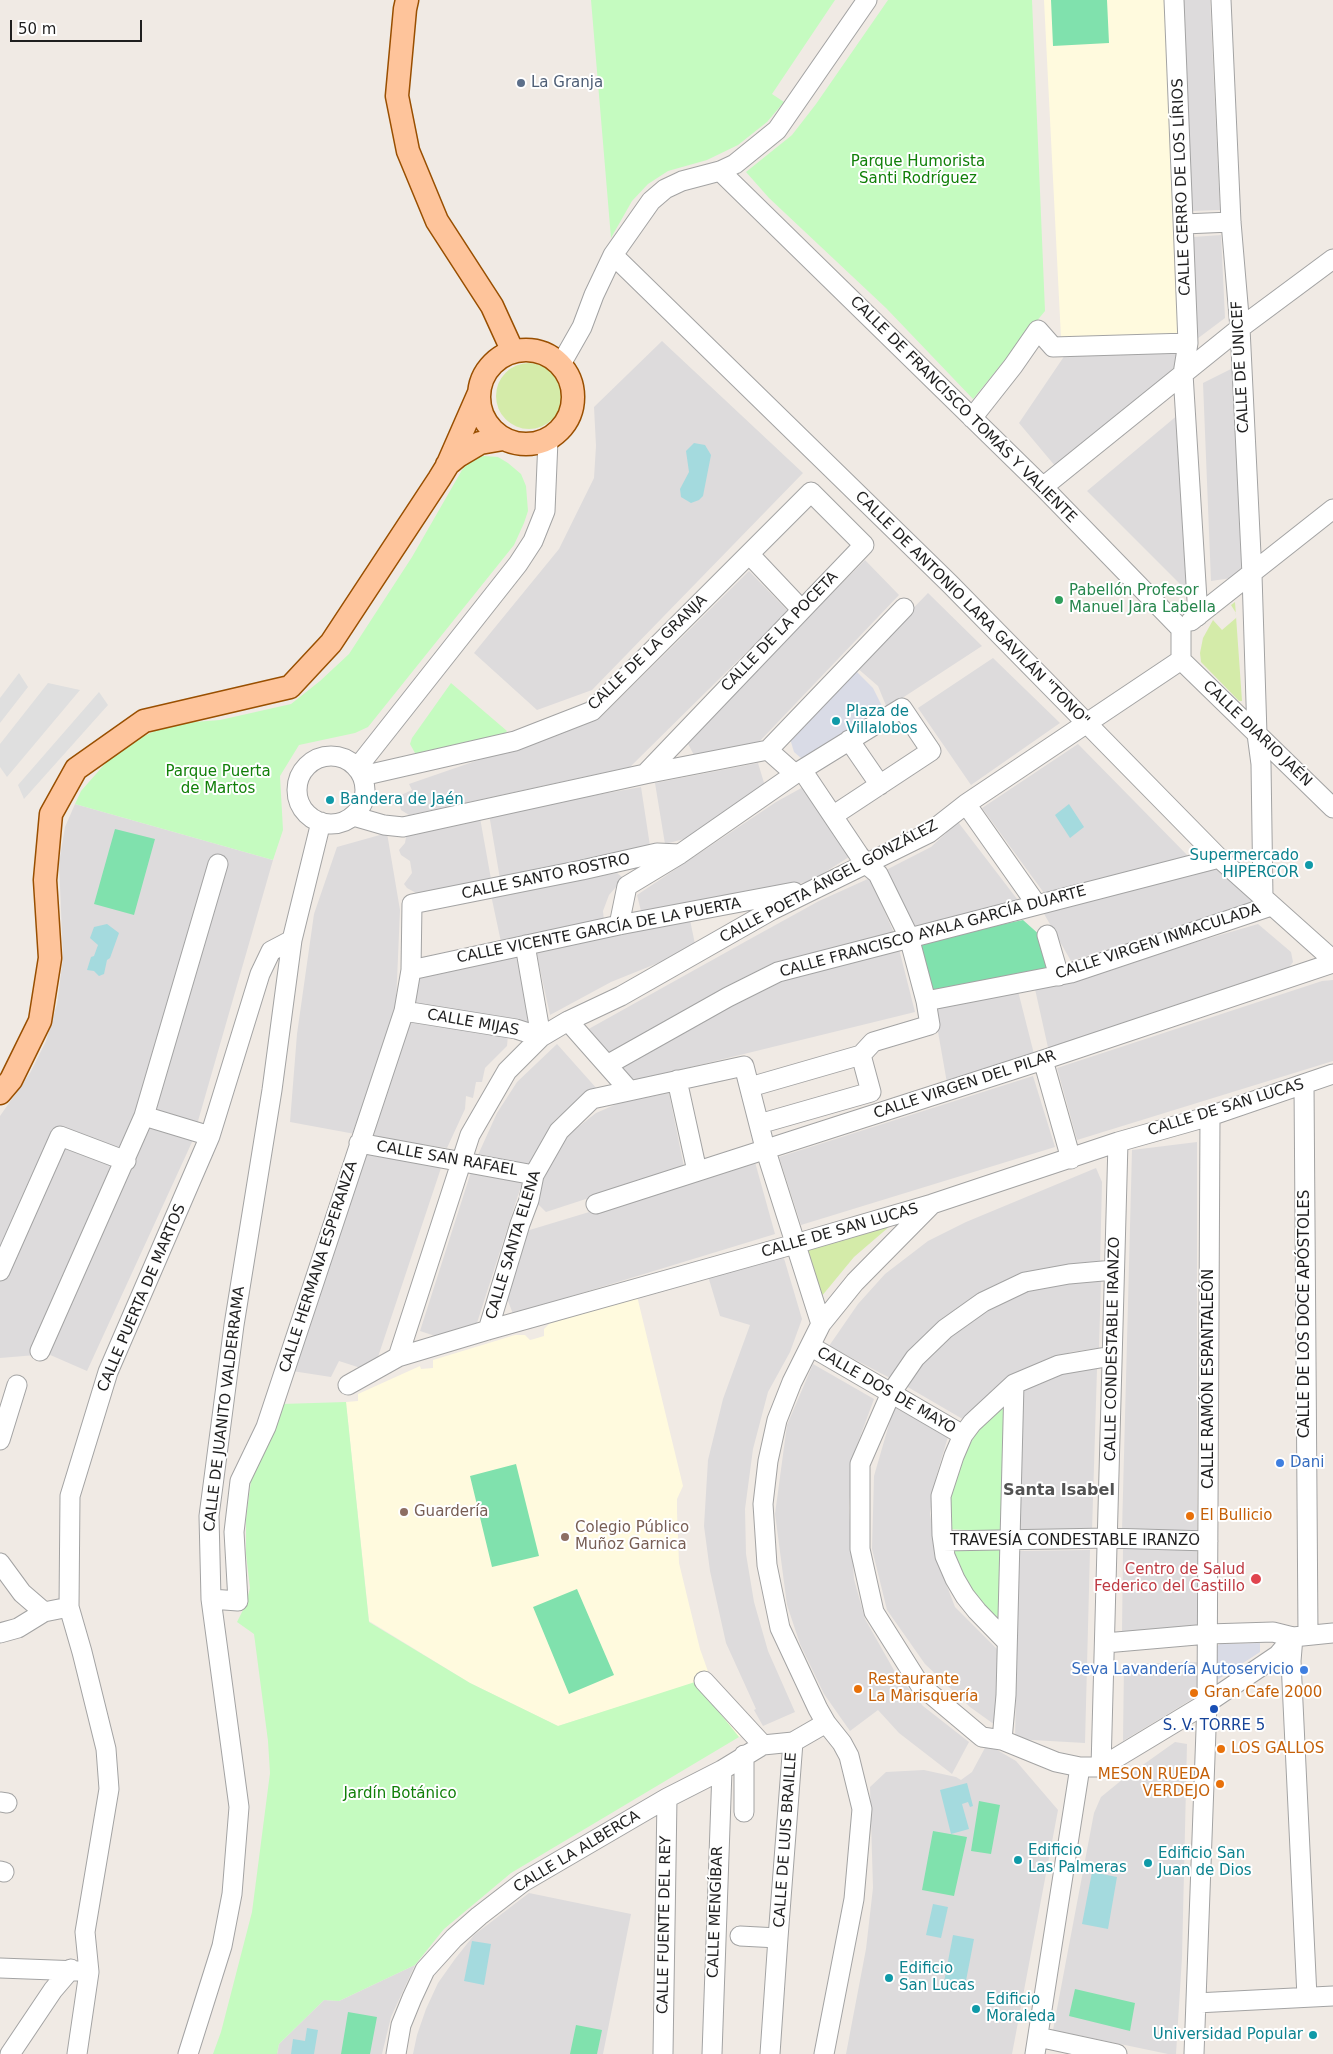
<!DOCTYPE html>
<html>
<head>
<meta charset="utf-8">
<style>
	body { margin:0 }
	#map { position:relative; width:1333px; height:2054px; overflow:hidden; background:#f0eae4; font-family:"DejaVu Sans",sans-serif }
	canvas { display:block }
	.scale { position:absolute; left:10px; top:20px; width:132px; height:22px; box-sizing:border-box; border:2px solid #1f1f1f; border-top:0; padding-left:6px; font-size:15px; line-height:18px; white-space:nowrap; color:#1f1f1f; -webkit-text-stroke:4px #fff; paint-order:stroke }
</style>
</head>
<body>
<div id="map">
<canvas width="1333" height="2054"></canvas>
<div class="scale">50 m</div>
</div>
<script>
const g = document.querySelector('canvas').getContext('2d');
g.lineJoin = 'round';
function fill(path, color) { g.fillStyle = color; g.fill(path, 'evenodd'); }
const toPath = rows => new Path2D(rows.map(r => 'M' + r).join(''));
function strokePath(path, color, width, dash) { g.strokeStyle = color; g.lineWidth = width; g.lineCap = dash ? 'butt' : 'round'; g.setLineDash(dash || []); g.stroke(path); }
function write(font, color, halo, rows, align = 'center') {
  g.font = font + ' "DejaVu Sans",sans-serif'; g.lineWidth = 4; g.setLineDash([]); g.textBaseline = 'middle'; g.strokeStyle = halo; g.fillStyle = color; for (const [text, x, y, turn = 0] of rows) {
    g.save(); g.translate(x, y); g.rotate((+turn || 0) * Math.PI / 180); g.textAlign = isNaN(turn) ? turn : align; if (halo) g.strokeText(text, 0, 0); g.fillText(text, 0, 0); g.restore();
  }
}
fill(toPath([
	[1183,0,1210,0,1220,210,1192,211],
	[1221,235,1225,318,1197,339,1193,237],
	[662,341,803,473,592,690,537,710,474,653,559,549,594,478,596,446,594,407],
	[1182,352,1183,374,1061,473,1019,423,1065,355],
	[1241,364,1252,575,1211,581,1203,383],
	[1185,409,1196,600,1087,491],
	[865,560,899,595,757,744,695,757,686,740],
	[749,571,788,611,630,767,409,815,401,810,399,802,401,795,412,790,409,784,600,718],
	[928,593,982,646,887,708,878,686,856,667],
	[993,658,1060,723,971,785,918,708],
	[1078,744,1191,859,1044,893,982,808],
	[758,763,765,786,688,838,665,844,655,783],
	[805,786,849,857,811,881,642,915,637,895,776,802],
	[641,787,650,846,500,879,489,814],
	[75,804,273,860,192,1142,87,1371,48,1354,0,1358,0,1116,30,1073,46,1041,57,1004,63,958,59,863,65,827],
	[480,818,491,879,416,893,407,888,404,884,412,873,410,861,401,855,399,850,405,843,407,832],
	[958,822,1017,899,1015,903,914,928,886,870,931,847],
	[387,833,400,910,396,1004,355,1134,290,1122,297,1034,314,914,337,847],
	[1216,866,1254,903,1071,961,1043,912],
	[617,873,627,881,617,886,609,895,603,911,604,921,501,942,491,895],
	[870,878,894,933,779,967,607,1056,585,1031,750,939,819,901],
	[690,920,695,944,663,961,611,982,550,1015,536,951],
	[1258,924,1291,952,1293,962,1287,970,1049,1052,1035,989],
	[899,949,915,1012,634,1081,616,1066,773,983],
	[521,955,533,1026,415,1006,414,974],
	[1333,980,1333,1061,1077,1140,1057,1068,1322,981],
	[1018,991,1034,1054,947,1083,934,1009],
	[406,1019,508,1035,507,1046,485,1068,482,1082,476,1082,473,1098,466,1096,465,1109,447,1148,373,1137],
	[557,1044,598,1090,576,1102,554,1121,531,1165,478,1155,497,1113,517,1082],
	[1033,1076,1055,1147,801,1225,779,1157],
	[669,1093,684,1167,546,1212,535,1201,550,1161,568,1135,596,1113,619,1103],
	[1197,1142,1197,1533,1122,1531,1132,1150],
	[364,1150,441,1168,373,1372,339,1361,331,1377,292,1371],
	[755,1162,775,1234,513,1314,505,1293,523,1232],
	[1096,1168,1102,1182,1100,1265,1054,1269,929,1334,899,1365,890,1378,829,1346,858,1304,885,1274,928,1241,966,1222],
	[471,1172,522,1183,477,1323,435,1336,420,1331],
	[783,1255,802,1319,790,1352,768,1392,753,1449,745,1509,746,1554,754,1602,768,1651,795,1712,763,1726,754,1710,756,1709,726,1643,710,1571,704,1526,708,1460,723,1399,750,1325,720,1316,708,1276],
	[1101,1280,1099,1348,1071,1352,1014,1376,990,1393,966,1421,906,1386,922,1361,952,1334,989,1308,1027,1292,1061,1282],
	[813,1364,874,1399,853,1456,849,1508,854,1579,865,1619,895,1672,923,1706,969,1742,952,1774,899,1733,878,1710,850,1731,824,1694,800,1644,787,1605,775,1514,787,1425],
	[1097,1369,1092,1531,1019,1531,1022,1389,1072,1370],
	[894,1407,948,1437,936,1477,930,1513,937,1560,955,1607,999,1651,995,1725,970,1707,925,1664,887,1610,872,1549,874,1476],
	[1197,1548,1198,1631,1122,1632,1123,1549],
	[1090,1550,1085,1743,1015,1739,1019,1551],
	[1198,1662,1199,1695,1123,1741,1124,1664],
	[1175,1742,1187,1744,1182,1957,1176,2054,1168,2054,1053,2030,1094,1813,1101,1797,1123,1779],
	[987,1744,1016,1761,1058,1810,1012,2054,846,2054,866,1949,873,1888,870,1787,886,1772,924,1770,956,1777,961,1780,972,1772],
	[529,1893,631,1914,603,2054,413,2054,417,2035,426,2009,438,1983,455,1959,474,1935],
	[415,1965,391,2017,382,2054,277,2054,279,2044,324,2000,339,2001]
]), '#dddbdc');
fill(toPath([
	[1044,0,1167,0,1178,334,1061,338],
	[637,1296,683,1486,677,1499,677,1512,679,1563,688,1600,700,1649,710,1677,748,1733,739,1737,695,1683,558,1726,470,1683,369,1621,346,1402,358,1401,358,1394,420,1366,421,1369,433,1368,433,1360,515,1335,525,1335,530,1340,534,1339,544,1336,544,1329,549,1324]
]), '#fffade');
fill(toPath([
	'496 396a33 33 0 1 1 66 0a33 33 0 1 1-66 0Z',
	[1235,602,1242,701,1239,701,1201,662,1200,653,1203,638,1213,620,1222,630,1236,618,1236,613,1231,605],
	[890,1226,854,1257,821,1297,808,1251,810,1246]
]), '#d4eba9');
fill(toPath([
	[591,0,835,0,772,94,784,102,767,122,738,145,707,160,668,171,648,184,632,201,611,238],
	[888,0,1032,0,1045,311,973,399,886,308,769,198,746,172,792,135,816,104],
	[484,456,498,457,508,463,521,474,526,486,528,511,524,523,514,545,368,727,355,733,299,745,280,776,283,830,273,860,75,804,81,791,110,758,142,737,161,728,181,723,220,720,291,704,320,681,349,654,412,557,462,470,472,459],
	[451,683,507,731,504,735,420,754,415,753,410,744,412,738],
	[1014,1390,1010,1524,999,1532,948,1529,950,1495,962,1458,982,1423],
	[346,1402,369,1622,470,1683,558,1726,695,1682,739,1737,511,1873,444,1929,415,1965,339,2001,324,2000,279,2044,277,2054,213,2054,221,2032,252,1912,270,1773,268,1741,254,1634,237,1622,246,1604,250,1588,246,1554,246,1519,252,1473,281,1404],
	[1010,1541,1002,1626,979,1605,960,1571,953,1549]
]), '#c5fbc0');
fill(toPath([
	[1051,0,1107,0,1109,43,1053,46],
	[115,829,155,839,134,915,94,904],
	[1023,920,1042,937,1050,970,931,996,919,950,923,941],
	[516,1464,539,1556,492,1567,470,1476],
	[577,1589,614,1675,569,1694,533,1607],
	[979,1801,1000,1805,991,1854,971,1851],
	[933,1831,967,1837,954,1896,922,1890],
	[1075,1989,1135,2003,1130,2031,1069,2016],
	[348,2012,377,2017,370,2054,341,2054],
	[576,2025,602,2030,597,2054,570,2054]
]), '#80e1ad');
fill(toPath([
	[19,673,28,687,0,723,0,698],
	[48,683,80,690,7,777,0,767,0,744],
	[99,692,108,705,24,799,18,785]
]), '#dfdfdf');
fill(toPath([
	[856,671,873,688,884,710,808,758,801,758,794,752,791,742,792,731],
	[1260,1643,1260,1652,1217,1680,1216,1647,1220,1644]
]), '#d9dbe6');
fill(toPath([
	[694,443,705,445,711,455,703,496,699,500,691,503,681,497,680,489,689,472,686,451],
	[1069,804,1084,827,1070,838,1055,815],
	[107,924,119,933,110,958,107,960,104,974,99,976,94,971,87,970,91,957,94,956,98,945,90,938,94,927],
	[967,1783,973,1806,970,1807,968,1802,962,1804,969,1829,951,1834,940,1790],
	[1092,1872,1117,1877,1108,1929,1082,1924],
	[933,1904,948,1907,941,1938,926,1935],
	[953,1935,974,1939,965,1986,944,1982],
	[472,1941,491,1944,484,1985,464,1981],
	[307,2028,318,2030,314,2054,291,2054,293,2039,305,2041]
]), '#a4dade');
const minor = toPath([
	[1174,0,1188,343,1183,374,1198,616],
	[1221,0,1231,222,1240,328,1252,575,1257,734,1261,764,1263,898],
	[720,171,1043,487,1181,629,1181,660],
	[1184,224,1231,222],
	[613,255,950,584,1219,858,1333,960],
	[561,364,582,327,594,295,613,255,651,201,665,189,682,181,720,171,735,164,777,130,867,0],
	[972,418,1013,366,1038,330,1053,347,1188,343],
	[1043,487,1240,328,1333,259],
	[750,555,801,609],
	[1191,621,1333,509],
	[1181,660,1333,808],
	[849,740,880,785],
	[768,750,904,608],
	'297 790a34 34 0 1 1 68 0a34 34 0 1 1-68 0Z',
	[357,768,518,564,533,541,545,511,548,440],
	[802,770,859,855,866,864,878,874,909,937,926,1001,930,1025,873,1042,861,1055],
	[362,776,515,741,592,711,811,492,864,545,645,774],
	[966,804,1037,905],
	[353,816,384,825,403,827,645,774,768,750,795,774],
	[619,925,627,886,680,854,795,774,902,708,931,751,834,815],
	[1047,935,1059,976],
	[525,945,541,1037],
	[411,970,619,925,794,892],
	[926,1001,1071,973,1271,906],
	[404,1011,516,1029,541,1037],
	[568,1021,629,1090],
	[1043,1060,1071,1159],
	[607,1065,728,997,778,972,1219,858],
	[677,1080,697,1171],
	[1304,1084,1308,1634],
	[750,1087,861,1055,871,1092,759,1124],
	[144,1116,210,1136],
	[359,1143,534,1175],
	[596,1204,1043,1060,1333,963],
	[1114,1270,1069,1274,1025,1282,983,1302,945,1329,915,1358,891,1393,860,1464,860,1549,874,1612,920,1685,982,1737,1002,1740,1056,1762,1080,1767,1101,1767,1207,1703,1278,1655,1293,1637,1333,1633],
	[0,1271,60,1136,126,1161],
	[488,1330,520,1224,529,1200,534,1175,559,1131,592,1099,744,1066,765,1148,821,1324],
	[810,1346,963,1435],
	[40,1351,144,1116,218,864],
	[398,1357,470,1135,507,1071,541,1037,568,1021,621,996,772,910,929,833,966,804,1181,660],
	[348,1385,398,1357,488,1330,795,1244,932,1204,1118,1142,1210,1116,1333,1074],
	[0,1440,17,1385],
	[943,1541,1108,1538,1208,1541],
	[0,1563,22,1593,44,1612],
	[211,1599,238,1601,234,1532,240,1481,266,1427,404,1011,411,970,412,904,582,870,657,853,680,854],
	[0,1633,18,1628,44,1612,69,1607],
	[1007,1642,977,1611,965,1596,955,1579,945,1556,942,1535,941,1496,954,1456,963,1435,972,1423,1014,1384,1059,1365,1112,1356],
	[1105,1643,1208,1634,1273,1632,1293,1637,1291,1661,1307,1997],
	[704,1681,763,1745],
	[1002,1740,1006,1695,1014,1384],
	[744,1755,744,1812],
	[1101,1767,1118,1142],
	[0,1802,7,1803],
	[0,1871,4,1872],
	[740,1936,778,1938,793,1742],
	[0,1968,80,1971],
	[1196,2003,1333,1996],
	[1038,2037,1117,2054],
	[663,2053,667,1798],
	[10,2054,53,1990,71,1969],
	[77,2054,89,1972,85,1932,109,1789,106,1749,82,1652,69,1607,70,1496,108,1372,210,1136,260,974,271,951,292,940],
	[188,2054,222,1946,232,1894,239,1807,211,1599,209,1516,234,1325,272,1090,292,940,321,822],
	[396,2054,401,2025,412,1998,425,1970,454,1938,479,1916,523,1882,667,1798,722,1770,763,1745,793,1742,826,1723],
	[712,2054,722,1770],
	[770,2054,778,1938],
	[824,2054,854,1899,862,1809,849,1756,842,1743,826,1723,818,1709,780,1628,767,1565,763,1504,768,1461,777,1420,792,1382,821,1324,855,1282,931,1205],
	[1035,2054,1080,1767],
	[1194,2054,1207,1703,1210,1116]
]);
const major = toPath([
	[407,0,405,9,397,96,408,151,437,221,492,306,513,352],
	'479 397a47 47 0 1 1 94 0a47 47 0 1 1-94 0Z',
	[447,465,458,456,480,443,503,439],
	[0,1093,11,1080,40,1021,50,958,45,880,51,814,76,769,144,721,290,687,331,643,439,479,447,466,479,393]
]);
strokePath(minor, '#a3a3a3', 21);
strokePath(major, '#994f00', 25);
strokePath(minor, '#fff', 19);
strokePath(major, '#fec49b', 22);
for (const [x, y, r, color] of [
	[521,83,5,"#5c6f8a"],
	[1059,600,5,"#2e9e5b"],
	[836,721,5,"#0f9aa8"],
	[330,800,5,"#0f9aa8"],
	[1309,865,5,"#0f9aa8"],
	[1280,1463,5,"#3f7fe0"],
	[404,1512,5,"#8d6e63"],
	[1190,1516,5,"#e8710a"],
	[565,1537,5,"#8d6e63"],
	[1256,1579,6,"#e0444e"],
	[1304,1670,5,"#3f7fe0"],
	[858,1689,5,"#e8710a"],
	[1194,1693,5,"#e8710a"],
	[1214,1709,5,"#1a4fb4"],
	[1221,1749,5,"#e8710a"],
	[1220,1784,5,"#e8710a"],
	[1018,1860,5,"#0f9aa8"],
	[1148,1863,5,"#0f9aa8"],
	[889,1978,5,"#0f9aa8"],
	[976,2009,5,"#0f9aa8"],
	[1313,2035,5,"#0f9aa8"]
]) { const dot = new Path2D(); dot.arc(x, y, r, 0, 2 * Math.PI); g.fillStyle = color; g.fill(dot); strokePath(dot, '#fff', 2); }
write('15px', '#4e5e75', '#fff', [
	["La Granja",531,83]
], 'left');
write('15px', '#118009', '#fff', [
	["Parque Humorista",918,162],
	["Santi Rodríguez",918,179],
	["Parque Puerta",218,772],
	["de Martos",218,789],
	["Jardín Botánico",400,1794]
]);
write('15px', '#1f1f1f', '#fff', [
	["CALLE CERRO DE LOS LÍRIOS",1182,187,-92],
	["CALLE DE UNICEF",1241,367,-93],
	["CALLE DE FRANCISCO TOMÁS Y VALIENTE",963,410,45],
	["CALLE DE ANTONIO LARA GAVILÁN \"TONO\"",972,609,45],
	["CALLE DE LA POCETA",780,632,-46],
	["CALLE DE LA GRANJA",648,653,-44],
	["CALLE DIARIO JAÉN",1257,734,44],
	["CALLE SANTO ROSTRO",546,877,-12],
	["CALLE POETA ÁNGEL GONZÁLEZ",829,882,-28],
	["CALLE VICENTE GARCÍA DE LA PUERTA",599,931,-11],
	["CALLE FRANCISCO AYALA GARCÍA DUARTE",933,932,-15],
	["CALLE VIRGEN INMACULADA",1158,942,-18],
	["CALLE MIJAS",473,1023,10],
	["CALLE VIRGEN DEL PILAR",965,1085,-18],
	["CALLE DE SAN LUCAS",1226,1108,-17],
	["CALLE SAN RAFAEL",447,1159,10],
	["CALLE DE SAN LUCAS",840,1231,-16],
	["CALLE SANTA ELENA",514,1245,-73],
	["CALLE HERMANA ESPERANZA",319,1267,-72],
	["CALLE PUERTA DE MARTOS",142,1298,-67],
	["CALLE DE LOS DOCE APÓSTOLES",1305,1314,-90],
	["CALLE CONDESTABLE IRANZO",1113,1349,-89],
	["CALLE RAMÓN ESPANTALEÓN",1209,1379,-90],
	["CALLE DOS DE MAYO",886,1391,30],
	["CALLE DE JUANITO VALDERRAMA",225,1409,-83],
	["TRAVESÍA CONDESTABLE IRANZO",1075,1541],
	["CALLE DE LUIS BRAILLE",786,1840,-86],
	["CALLE LA ALBERCA",577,1852,-31],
	["CALLE MENGÍBAR",716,1912,-88],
	["CALLE FUENTE DEL REY",665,1925,-89]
]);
write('15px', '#27864d', '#fff', [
	["Pabellón Profesor",1069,591],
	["Manuel Jara Labella",1069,608]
], 'left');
write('15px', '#0d838f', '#fff', [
	["Plaza de",846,712],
	["Villalobos",846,729],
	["Bandera de Jaén",340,800],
	["Supermercado",1299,856,"right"],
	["HIPERCOR",1299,873,"right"],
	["Edificio",1028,1851],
	["Las Palmeras",1028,1868],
	["Edificio San",1158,1854],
	["Juan de Dios",1158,1871],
	["Edificio",899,1969],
	["San Lucas",899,1986],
	["Edificio",986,2000],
	["Moraleda",986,2017],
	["Universidad Popular",1303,2035,"right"]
], 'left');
write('15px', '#366cbe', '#fff', [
	["Dani",1290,1463],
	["Seva Lavandería Autoservicio",1294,1670,"right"]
], 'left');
write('15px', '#785e54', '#fff', [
	["Guardería",414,1512],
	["Colegio Público",575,1528],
	["Muñoz Garnica",575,1545]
], 'left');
write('15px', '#c56008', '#fff', [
	["El Bullicio",1200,1516],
	["Restaurante",868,1680],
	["La Marisquería",868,1697],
	["Gran Cafe 2000",1204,1693],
	["LOS GALLOS",1231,1749],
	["MESON RUEDA",1210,1775,"right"],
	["VERDEJO",1210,1792,"right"]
], 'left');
write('15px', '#be3a42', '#fff', [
	["Centro de Salud",1245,1570],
	["Federico del Castillo",1245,1587]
], 'right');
write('15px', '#164399', '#fff', [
	["S. V. TORRE 5",1214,1726]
]);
write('bold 16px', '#525252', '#fff', [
	["Santa Isabel",1059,1491]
]);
</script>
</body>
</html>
